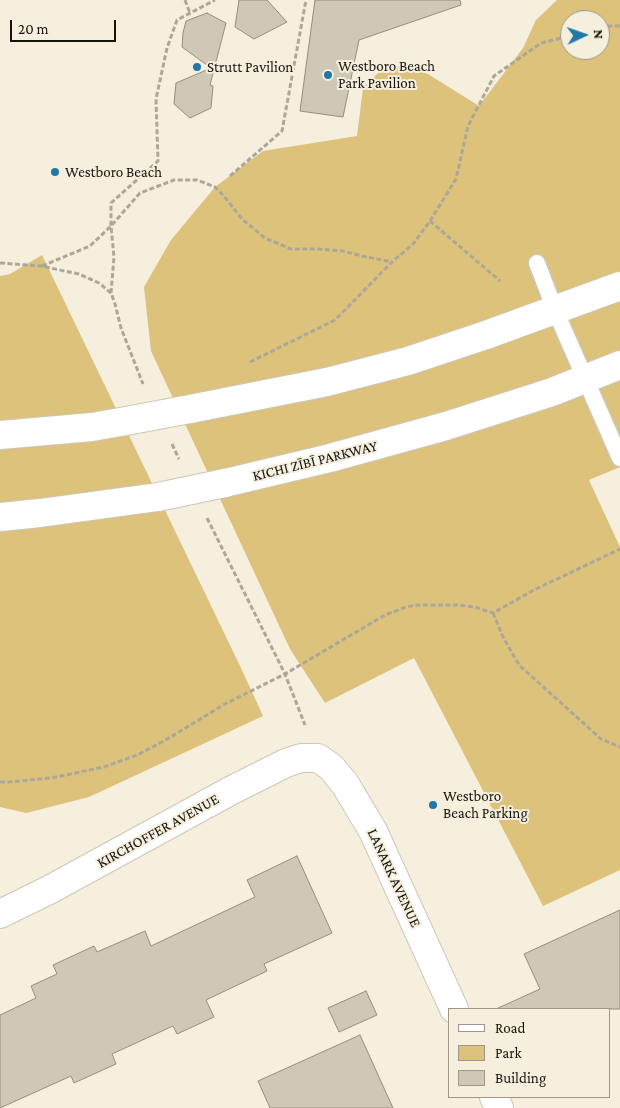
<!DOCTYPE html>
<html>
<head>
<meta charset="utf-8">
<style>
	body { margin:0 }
	#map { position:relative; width:620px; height:1108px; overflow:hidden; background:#f6efde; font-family:"Crimson Pro",serif }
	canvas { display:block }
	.legend { position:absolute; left:448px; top:1008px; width:162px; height:90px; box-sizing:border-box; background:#f6efde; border:1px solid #9c978a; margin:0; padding:6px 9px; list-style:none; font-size:15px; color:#15130d }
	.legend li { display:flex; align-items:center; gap:10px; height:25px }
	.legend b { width:25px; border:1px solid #9c978a }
	.north { position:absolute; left:560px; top:10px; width:50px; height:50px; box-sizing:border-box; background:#f6efde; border:1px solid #9c978a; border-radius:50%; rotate:87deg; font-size:14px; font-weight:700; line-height:20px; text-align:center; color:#15130d }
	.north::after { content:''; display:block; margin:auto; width:18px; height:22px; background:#2277a7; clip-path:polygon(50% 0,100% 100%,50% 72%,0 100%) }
	.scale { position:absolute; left:10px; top:20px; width:106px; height:22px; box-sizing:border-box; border:2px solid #15130d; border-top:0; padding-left:6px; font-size:15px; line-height:18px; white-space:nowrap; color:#15130d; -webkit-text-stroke:4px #f6efde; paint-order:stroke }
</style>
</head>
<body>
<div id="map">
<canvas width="620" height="1108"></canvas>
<ul class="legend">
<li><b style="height:6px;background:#fff"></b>Road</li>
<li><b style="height:14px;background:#ddc27c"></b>Park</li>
<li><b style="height:14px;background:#cfc8b7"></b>Building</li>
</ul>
<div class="north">N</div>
<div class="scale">20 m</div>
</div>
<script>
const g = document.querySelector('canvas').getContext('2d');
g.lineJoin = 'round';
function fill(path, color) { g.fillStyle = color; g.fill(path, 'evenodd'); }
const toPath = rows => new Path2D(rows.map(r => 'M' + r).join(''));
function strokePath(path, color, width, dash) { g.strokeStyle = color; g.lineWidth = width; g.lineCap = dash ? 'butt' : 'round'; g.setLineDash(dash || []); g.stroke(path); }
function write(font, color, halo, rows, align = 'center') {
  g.font = font + ' "Crimson Pro",serif'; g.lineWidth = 4; g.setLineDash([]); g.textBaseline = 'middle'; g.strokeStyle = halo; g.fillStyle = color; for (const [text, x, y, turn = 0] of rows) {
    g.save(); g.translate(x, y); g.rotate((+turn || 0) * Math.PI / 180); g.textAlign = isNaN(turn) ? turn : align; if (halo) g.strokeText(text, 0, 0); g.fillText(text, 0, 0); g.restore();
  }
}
fill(toPath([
	[557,0,620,0,620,467,589,480,620,547,620,870,543,906,414,658,325,703,290,649,151,351,144,287,171,240,215,187,263,151,357,136,363,88,382,69,402,66,428,74,479,106,523,48,536,20],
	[570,20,600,20,600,50,570,50],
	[42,255,242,670,263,716,89,797,26,813,0,807,0,276,10,274]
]), '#ddc27c');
const building = toPath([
	[239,0,267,0,287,22,254,39,235,27,239,0],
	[315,0,460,0,461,5,359,40,343,117,300,111,315,0],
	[207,13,226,23,210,85,213,86,211,108,190,118,174,104,176,83,211,68,182,47,183,33,186,21,207,13],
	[297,856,332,933,264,964,267,971,206,1000,214,1017,177,1034,173,1026,112,1054,116,1064,74,1083,71,1076,0,1108,0,1015,36,998,31,986,57,974,53,965,94,946,97,952,145,931,151,946,255,897,247,880,297,856],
	[620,910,620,1009,496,1009,540,989,524,954,620,910],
	[366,991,377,1015,339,1032,328,1008,366,991],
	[360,1035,393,1108,270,1108,258,1081,360,1035]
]);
fill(building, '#cfc8b7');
strokePath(building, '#948e7e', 1);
const lane = toPath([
	[537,263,555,310,620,458]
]);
const street = toPath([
	[0,914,49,890,232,790,286,763,301,758,318,758,331,767,345,784,373,831,454,1009],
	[494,1097,499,1108]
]);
const highway = toPath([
	[190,409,327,382,408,361,486,335,620,286],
	[0,435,92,427,126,421],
	[225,483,330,458,446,426,552,392,620,365],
	[0,517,40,513,158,497]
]);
strokePath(lane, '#cec7b7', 19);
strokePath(street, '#cec7b7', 30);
strokePath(highway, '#cec7b7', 30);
strokePath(toPath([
	[185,0,190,13],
	[600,28,609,26,620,26],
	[230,176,282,131,306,0],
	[430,221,500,281],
	[0,263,41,266,79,274,99,283,111,293,115,304,121,328,143,384],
	[42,266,90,246,111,226,140,193,174,180,197,180,215,187,223,195,242,219,265,238,291,249,317,249,343,251,362,256,392,262],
	[111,293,114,257,111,226,111,203,158,161,156,99,167,48,177,20,215,0],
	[250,362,335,320,392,262,413,244,430,221,456,179,468,126,494,76,541,43,570,36],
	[172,444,179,459],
	[207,518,285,674,305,725],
	[493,613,503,637,519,665,601,739,620,747],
	[0,782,9,782,51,778,104,767,137,755,164,741,225,704,285,674,385,615,406,607,417,605,458,605,475,607,493,613,534,590,620,549]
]), '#aca799', 3, [5, 2.5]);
strokePath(lane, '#fff', 16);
strokePath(street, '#fff', 28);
strokePath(highway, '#fff', 28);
const highwayBridge = toPath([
	[126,421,190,409],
	[158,497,225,483]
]);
strokePath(highwayBridge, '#cec7b7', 30, []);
strokePath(highwayBridge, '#fff', 28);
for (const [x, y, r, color] of [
	[197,67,5,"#2277a7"],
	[328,75,5,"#2277a7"],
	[55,172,5,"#2277a7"],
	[433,805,5,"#2277a7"]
]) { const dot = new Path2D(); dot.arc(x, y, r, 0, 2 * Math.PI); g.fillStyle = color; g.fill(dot); strokePath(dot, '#f6efde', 2); }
write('15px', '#15130d', '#f6efde', [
	["Westboro Beach",338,66],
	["Park Pavilion",338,83],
	["Strutt Pavilion",207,67],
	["Westboro Beach",65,172],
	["Westboro",443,796],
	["Beach Parking",443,813]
], 'left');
write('15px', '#15130d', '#f6efde', [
	["KICHI ZĪBĪ PARKWAY",315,461,-14],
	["KIRCHOFFER AVENUE",158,831,-29],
	["LANARK AVENUE",394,878,65]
]);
</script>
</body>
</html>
